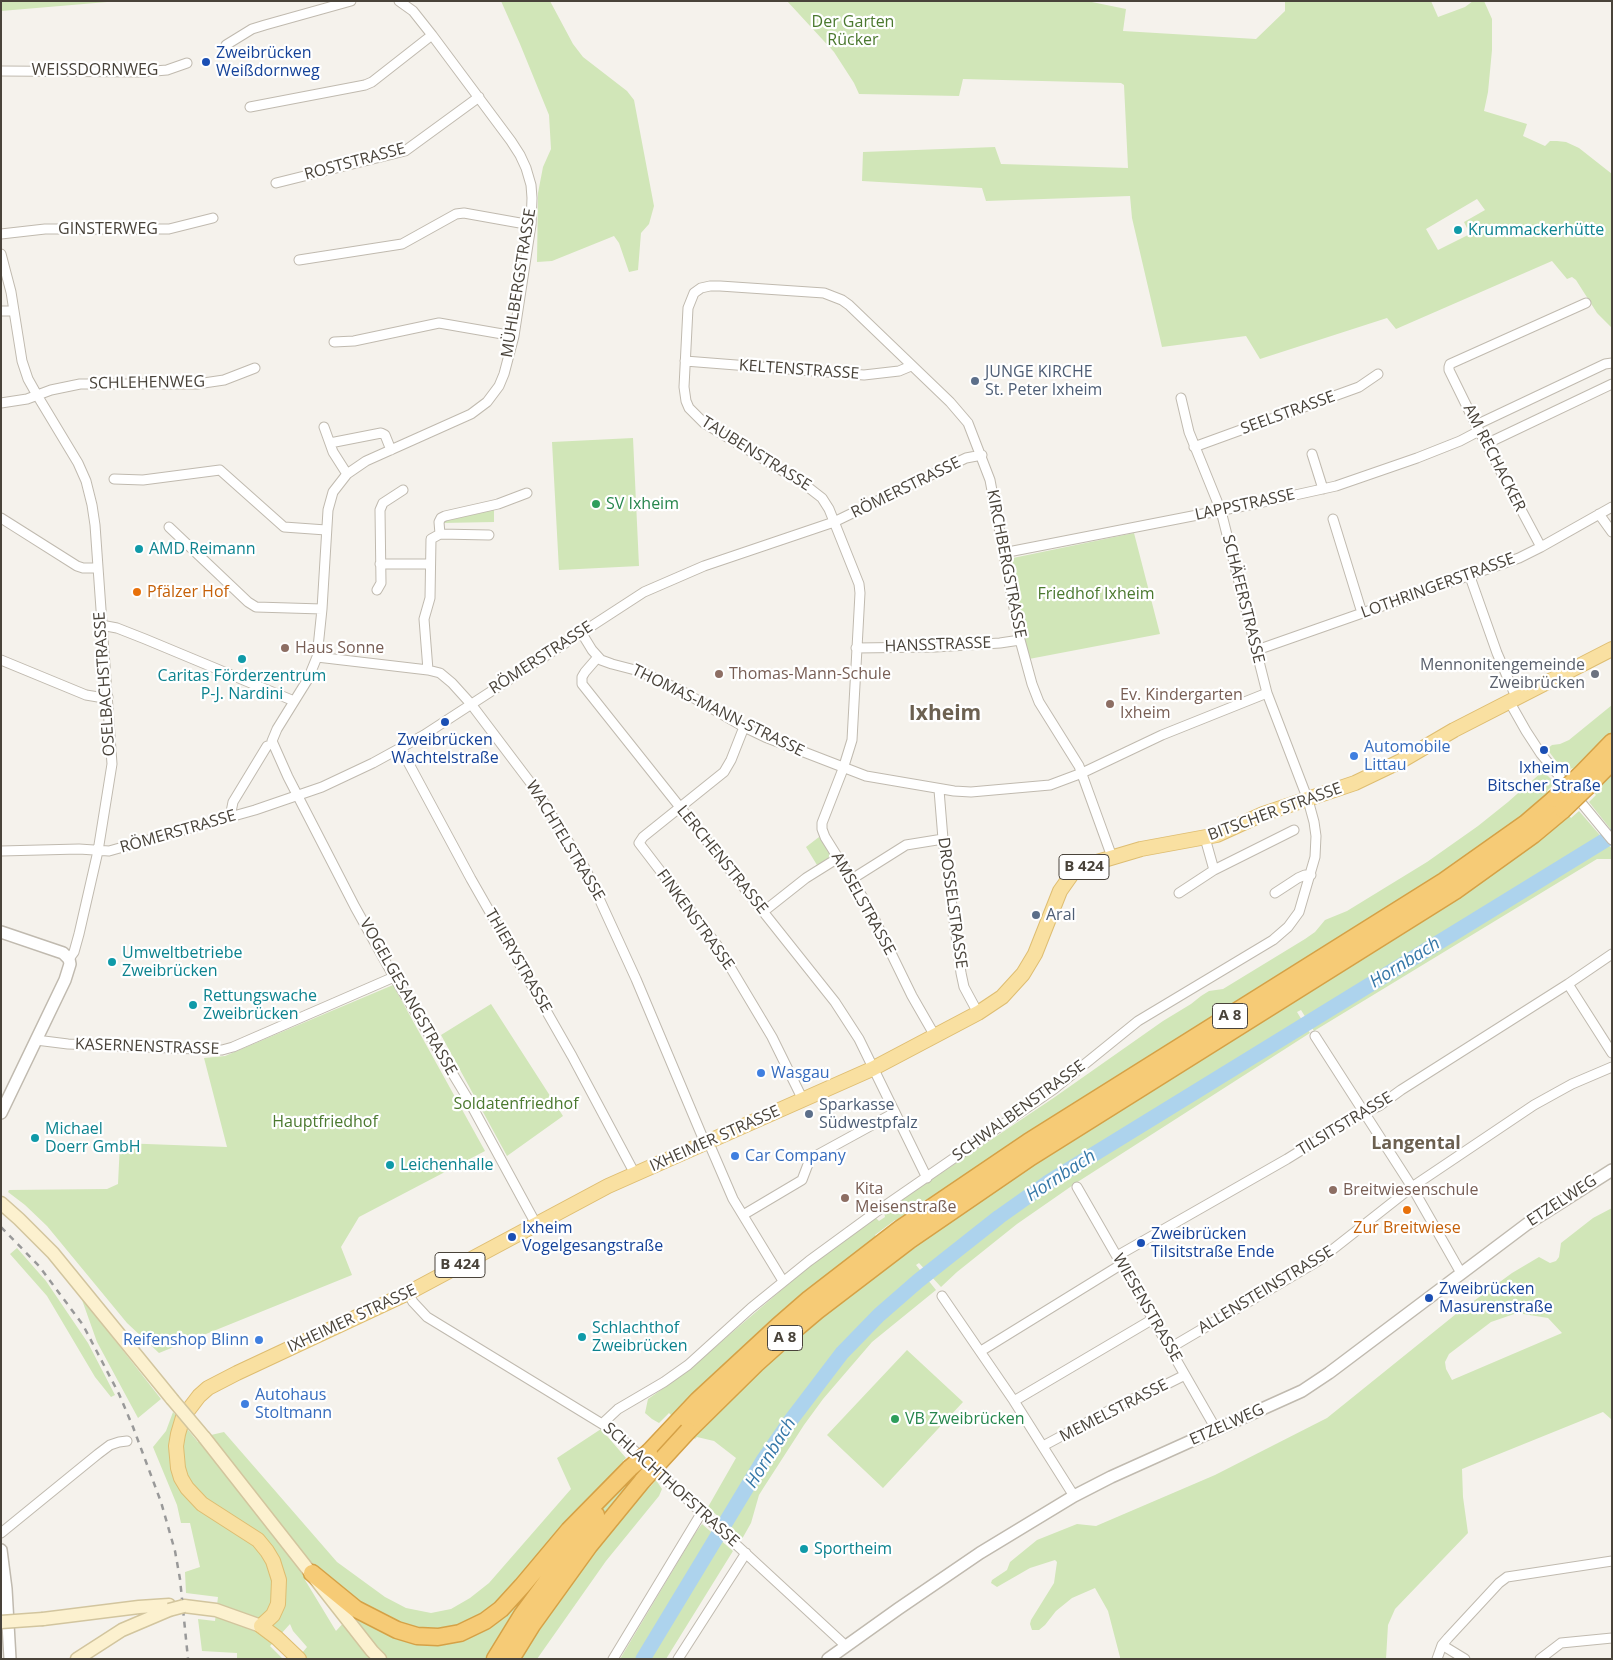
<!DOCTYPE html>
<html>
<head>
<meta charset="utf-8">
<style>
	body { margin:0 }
	#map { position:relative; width:1613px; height:1660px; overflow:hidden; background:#f5f2ec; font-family:"Open Sans",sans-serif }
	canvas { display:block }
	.frame { position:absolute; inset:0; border:2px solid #49433a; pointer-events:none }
</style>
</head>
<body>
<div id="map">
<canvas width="1613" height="1660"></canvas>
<div class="frame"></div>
</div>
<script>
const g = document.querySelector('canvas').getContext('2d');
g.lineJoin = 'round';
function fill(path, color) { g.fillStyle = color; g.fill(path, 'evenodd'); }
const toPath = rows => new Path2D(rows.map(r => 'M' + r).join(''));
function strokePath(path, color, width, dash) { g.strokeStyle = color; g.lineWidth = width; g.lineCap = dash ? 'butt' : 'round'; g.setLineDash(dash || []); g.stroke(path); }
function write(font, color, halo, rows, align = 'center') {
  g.font = font + ' "Open Sans",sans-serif'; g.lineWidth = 4.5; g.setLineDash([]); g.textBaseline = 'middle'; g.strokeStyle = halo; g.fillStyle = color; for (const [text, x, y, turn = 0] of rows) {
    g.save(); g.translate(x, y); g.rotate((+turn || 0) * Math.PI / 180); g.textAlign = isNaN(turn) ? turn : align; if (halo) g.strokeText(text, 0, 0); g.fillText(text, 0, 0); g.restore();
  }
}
fill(toPath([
	[1,1,119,1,1,11],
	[501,1,550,1,573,44,583,57,627,91,634,100,654,206,649,224,641,233,638,270,629,272,619,243,614,236,552,261,537,262,538,193,543,167,551,149,549,115,520,44],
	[787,1,1087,1,1126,9,1123,31,1256,39,1285,11,1285,1,1431,1,1438,17,1465,7,1473,1,1484,1,1492,19,1492,50,1488,92,1484,111,1527,124,1523,136,1545,146,1550,141,1557,141,1566,142,1579,148,1612,174,1612,328,1597,313,1576,280,1572,277,1567,279,1552,261,1396,329,1387,318,1260,359,1246,336,1162,347,1132,218,1130,196,986,201,982,188,862,181,863,152,995,147,1001,164,1128,168,1124,85,1121,83,963,79,959,96,859,94,854,83,834,52],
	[1477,199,1485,210,1464,222,1470,234,1438,250,1426,229],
	[633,438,639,566,559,570,552,442],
	[494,508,494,522,442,523,442,520],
	[1134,533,1160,634,1029,659,1008,559],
	[1612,705,1612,831,1589,802,1596,795,1572,768,1566,774,1547,749,1552,745,1560,744,1569,740],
	[1543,771,1555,783,1547,791,1571,818,1579,811,1612,849,1612,859,1597,859,1314,1031,1301,1010,1297,1012,1310,1033,1076,1183,1017,1224,957,1272,941,1287,919,1263,916,1265,936,1290,872,1342,823,1399,804,1425,764,1487,759,1495,751,1523,742,1539,708,1507,736,1458,714,1441,697,1437,695,1439,669,1413,659,1423,652,1419,645,1413,648,1399,685,1373,807,1268,876,1218,879,1221,885,1217,884,1212,892,1206,1052,1099,1163,1021,1191,1004,1201,996,1209,991,1223,989,1305,939,1315,932,1325,920,1347,911,1427,862,1478,826,1508,802],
	[895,1220,916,1247,895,1262,875,1235],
	[819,837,830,853,828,859,817,865,806,847],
	[393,985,485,1151,359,1217,341,1247,352,1275,159,1353,127,1323,47,1226,25,1205,8,1192,9,1190,107,1189,118,1184,120,1143,227,1147,204,1058,225,1056],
	[491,1004,563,1116,507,1156,441,1035],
	[1612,1208,1612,1451,1611,1419,1603,1412,1462,1469,1463,1497,1468,1533,1395,1609,1388,1625,1386,1659,1120,1659,1120,1657,1108,1611,1095,1588,1072,1598,1056,1611,1045,1625,1039,1630,1032,1630,1030,1624,1031,1620,1054,1583,1057,1562,1055,1560,1030,1568,997,1587,991,1583,992,1580,1007,1570,1010,1562,1037,1540,1077,1524,1096,1526,1215,1475,1327,1418,1456,1314,1512,1273,1539,1257,1550,1263,1556,1261,1559,1257,1561,1243,1593,1218],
	[1517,1313,1548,1318,1562,1333,1452,1380,1446,1369,1445,1362,1449,1354,1491,1322],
	[17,1248,46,1281,88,1343,115,1395,111,1397,95,1377,47,1296,10,1254],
	[81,1297,161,1399,138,1418,97,1342],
	[907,1350,963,1402,883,1488,827,1435],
	[173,1412,198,1442,209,1433,211,1435,224,1432,337,1562,385,1597,406,1608,431,1613,451,1609,470,1598,489,1583,571,1489,557,1458,601,1429,626,1458,623,1461,630,1468,650,1487,656,1480,662,1489,659,1496,606,1561,537,1659,297,1659,307,1647,293,1631,290,1624,270,1646,283,1659,237,1659,237,1653,202,1651,198,1619,215,1621,218,1597,186,1593,185,1572,200,1567,190,1523,181,1523,177,1505,153,1447,166,1431],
	[318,1567,335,1583,356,1609,336,1631,305,1580],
	[702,1524,733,1551,666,1659,620,1659,694,1535]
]), '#d1e6b8');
strokePath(toPath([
	[643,1659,764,1459,791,1420,842,1353,879,1315,918,1281,999,1217,1047,1183,1612,836]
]), '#add3ed', 15);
const minor = toPath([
	[399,1,413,11,432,35,511,141,520,155,526,168,531,185,532,198,531,225,514,336,504,374,499,386,487,402,471,414,366,461,347,474,333,492,328,510,322,609,317,657,308,679,277,729,272,741,288,777,355,907,394,977,468,1099,536,1224],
	[226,45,252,29,265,25,351,1],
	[1,71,143,72,167,70,187,63],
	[250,107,365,85,372,82,432,35],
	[276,183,405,151,479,97],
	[1,234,45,229,169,229,213,218],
	[1,254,11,292,22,361,28,379,37,395,78,463,86,481,92,505,95,525,112,764,98,851,79,934,74,952,69,959],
	[299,260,402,244,456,214,464,213,531,225],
	[1,311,14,311],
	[334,342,354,341,439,323,514,336],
	[685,361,864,375,899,371,911,366],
	[1,403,27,399,51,390,80,384,197,384,224,380,255,368],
	[1476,425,1605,364,1612,363],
	[324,427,333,452,347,474],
	[330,443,381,433,385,435,391,450],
	[1486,444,1612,384],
	[1194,447,1359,387,1378,374],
	[1312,454,1323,489],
	[114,479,143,480,220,470,284,527,326,530],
	[1599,514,1612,532],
	[1,518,77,566,83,568,97,568],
	[1333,519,1362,613],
	[169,527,248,602,256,607,322,609],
	[440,534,439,522,441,518,445,516,498,504,527,493],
	[1541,547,1476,425,1449,370,1449,367,1450,364,1586,303],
	[1003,553,1259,503,1336,486,1417,458,1460,441,1479,431],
	[380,564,430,564],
	[1469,574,1497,653,1516,697],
	[377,590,381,583,380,510,383,503,403,490],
	[101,625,117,628,145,639,294,701],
	[581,632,592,650,601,660,612,664,639,671,655,678,680,690,744,727,765,737,866,776,954,791,971,792,1050,785,1082,773,1162,735,1267,693],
	[856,648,935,647,1000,643,1020,640],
	[1257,650,1519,558,1541,547,1612,507],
	[317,657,428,670,440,673,452,683,471,704,536,790,586,870,636,979,705,1143],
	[598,657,585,672,582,677,582,684,835,1002,859,1039,927,1178],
	[1,660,86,695,98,697,108,697],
	[428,670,424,619,430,598,431,539,440,534,489,535],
	[1509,701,1526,731,1541,754,1612,840],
	[744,727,731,760,724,772,643,837,639,843,717,945,772,1037,803,1100],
	[401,749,471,879,572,1056,635,1174],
	[939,790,943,839,961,973,964,987,978,1013],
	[230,817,233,802,267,746],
	[1205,838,1214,870],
	[1,851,79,849,109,851,255,810,322,787,373,763,424,735,644,592,704,566,834,522,966,458,982,455],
	[852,879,906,845,943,839],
	[1179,893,1214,870,1294,830],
	[1275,893,1298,878,1305,875,1311,875],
	[763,912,806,878,838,858],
	[1568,984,1612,1053],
	[935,1036,912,996,868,906,825,837,822,829,822,823,843,769,852,740,860,593,859,584,829,509,822,498,804,484,704,423,689,408,686,401,684,387,688,308,694,293,701,288,710,286,720,286,824,293,842,300,849,305,950,402,968,423,990,480,1020,640,1032,684,1039,702,1079,766,1112,857],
	[1315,1036,1412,1187,1461,1273],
	[36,1040,68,1044,222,1050,233,1047,394,977],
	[708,1141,733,1199,783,1281],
	[1077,1187,1216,1429],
	[743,1215,802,1180,810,1159,894,1113],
	[1117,1256,1287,1159,1355,1117,1379,1106,1401,1090,1568,984,1612,954],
	[408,1293,413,1302,427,1317,612,1430,846,1646],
	[942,1296,1014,1401,1074,1496],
	[1170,1348,1318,1261,1412,1187,1534,1105,1572,1084,1612,1067],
	[981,1351,1122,1264],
	[1014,1401,1153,1319],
	[603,1423,618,1409,664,1382,688,1365,751,1308,809,1261,876,1212,1054,1089,1138,1021,1273,940,1288,927,1299,912,1315,857,1316,836,1314,822,1308,800,1267,693,1221,511,1189,432,1181,398],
	[1043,1446,1125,1402,1159,1388,1185,1375],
	[1,1533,98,1454,110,1445,119,1442,127,1441],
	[1442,1645,1465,1659],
	[613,1659,702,1512],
	[678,1659,746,1553],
	[1437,1659,1442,1645,1448,1638,1499,1583,1507,1577,1612,1561],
	[1540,1659,1561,1643,1612,1638]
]);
const tertiary = toPath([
	[1,932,63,953,69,959,70,964,65,980,1,1113],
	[1,1550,6,1589,10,1659],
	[828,1659,898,1609,980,1553,1074,1496,1111,1477,1302,1391,1329,1373,1527,1224,1612,1170]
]);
const secondary = toPath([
	[1,1203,19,1219,53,1253,172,1399],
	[204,1437,372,1651,380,1659],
	[184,1606,216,1610,261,1626],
	[43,1619,139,1607,169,1605],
	[77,1659,122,1630,169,1610]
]);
const primary = toPath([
	[261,1626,273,1615,278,1604,279,1580,273,1561,267,1551,258,1540,202,1504,187,1488,181,1478,178,1468,176,1446,178,1434,183,1417,199,1396,208,1388,237,1373,408,1293,608,1186,872,1069,978,1013,1002,997,1023,974,1035,954,1060,891,1072,874,1078,870,1087,865,1141,849,1217,835,1263,814,1355,783,1401,761,1454,730,1612,649],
	[261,1626,277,1638,299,1659]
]);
const motorway = toPath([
	[1579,776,1612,742],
	[1588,786,1612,762],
	[688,1431,756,1364,785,1338,817,1311,910,1240,1031,1157,1455,891,1533,835,1563,810],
	[649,1452,698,1400,778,1326,809,1299,901,1228,1028,1142,1444,881,1526,823,1554,799],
	[312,1573,356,1609,397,1630,417,1636,438,1637,460,1633,485,1621,501,1609,522,1586,569,1530,630,1468],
	[495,1659,522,1615,596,1515],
	[511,1659,532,1625,589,1546,643,1480]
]);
strokePath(minor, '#c0baaf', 11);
strokePath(tertiary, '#c0baaf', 14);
strokePath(secondary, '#d2c59e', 15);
strokePath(primary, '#debd71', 16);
strokePath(motorway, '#d5a146', 19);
strokePath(minor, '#fff', 9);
strokePath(tertiary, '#fff', 11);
strokePath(secondary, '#fcf1cf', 12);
strokePath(primary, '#f9e0a1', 14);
strokePath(motorway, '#f6cb76', 16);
strokePath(toPath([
	[1,1227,39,1266,83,1325,119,1394,133,1427,161,1502,175,1551,180,1579,188,1659]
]), '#999', 2.5, [6, 6]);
const secondaryBridge = toPath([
	[172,1399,204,1437],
	[169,1610,184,1606],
	[1,1622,43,1619]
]);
const motorwayBridge = toPath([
	[1554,799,1579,776],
	[1563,810,1588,786],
	[630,1468,649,1452],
	[643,1480,688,1431]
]);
strokePath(secondaryBridge, '#d2c59e', 15, []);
strokePath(motorwayBridge, '#d5a146', 19, []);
strokePath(secondaryBridge, '#fcf1cf', 12);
strokePath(motorwayBridge, '#f6cb76', 16);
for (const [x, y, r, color] of [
	[206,62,5,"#1a4fb4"],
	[1458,230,5,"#0f9aa8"],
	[975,381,5,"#5c6f8a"],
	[596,504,5,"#2e9e5b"],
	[139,549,5,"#0f9aa8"],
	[137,592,5,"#e8710a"],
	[285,648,5,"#8d6e63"],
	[242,659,5,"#0f9aa8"],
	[719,674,5,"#8d6e63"],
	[1595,674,5,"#6b7280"],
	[1110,704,5,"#8d6e63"],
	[445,722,5,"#1a4fb4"],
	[1544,750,5,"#1a4fb4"],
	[1354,756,5,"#3f7fe0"],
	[1036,915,5,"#5c6f8a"],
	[112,962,5,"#0f9aa8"],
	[193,1005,5,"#0f9aa8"],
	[761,1073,5,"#3f7fe0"],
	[809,1114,5,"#5c6f8a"],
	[35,1138,5,"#0f9aa8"],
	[735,1156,5,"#3f7fe0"],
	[390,1165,5,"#0f9aa8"],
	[1333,1190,5,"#8d6e63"],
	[845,1198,5,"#8d6e63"],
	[1407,1210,5,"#e8710a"],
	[512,1237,5,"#1a4fb4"],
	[1141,1243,5,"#1a4fb4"],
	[1429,1298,5,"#1a4fb4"],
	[582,1337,5,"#0f9aa8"],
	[259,1340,5,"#3f7fe0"],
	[245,1404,5,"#3f7fe0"],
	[895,1419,5,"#2e9e5b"],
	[804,1549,5,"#0f9aa8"]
]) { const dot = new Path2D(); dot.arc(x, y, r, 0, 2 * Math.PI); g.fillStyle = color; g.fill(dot); strokePath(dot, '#fff', 2); }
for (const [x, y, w] of [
	[1084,867,50],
	[1230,1016,35],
	[460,1265,50],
	[785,1338,35]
]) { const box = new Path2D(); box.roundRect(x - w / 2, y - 12.5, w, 25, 4); g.fillStyle = '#fff'; g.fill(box); strokePath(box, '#49433a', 1); }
write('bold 15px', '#49433a', null, [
	["B 424",1084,867],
	["A 8",1230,1016],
	["B 424",460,1265],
	["A 8",785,1338]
]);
write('16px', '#4b792f', '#fff', [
	["Der Garten",853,22],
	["Rücker",853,40],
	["Friedhof Ixheim",1096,594],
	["Soldatenfriedhof",516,1104],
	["Hauptfriedhof",325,1122]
]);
write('16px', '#164399', '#fff', [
	["Zweibrücken",216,53],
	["Weißdornweg",216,71],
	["Zweibrücken",445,740,"center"],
	["Wachtelstraße",445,758,"center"],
	["Ixheim",1544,768,"center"],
	["Bitscher Straße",1544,786,"center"],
	["Ixheim",522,1228],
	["Vogelgesangstraße",522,1246],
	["Zweibrücken",1151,1234],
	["Tilsitstraße Ende",1151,1252],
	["Zweibrücken",1439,1289],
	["Masurenstraße",1439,1307]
], 'left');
write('16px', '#49433a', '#fff', [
	["WEISSDORNWEG",95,70],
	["ROSTSTRASSE",355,162,-15],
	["GINSTERWEG",108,229],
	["MÜHLBERGSTRASSE",519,283,-81],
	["KELTENSTRASSE",799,370,4],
	["SCHLEHENWEG",147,383,-1],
	["SEELSTRASSE",1288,413,-20],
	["TAUBENSTRASSE",756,454,32],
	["AM RECHACKER",1494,458,63],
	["RÖMERSTRASSE",906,488,-26],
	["LAPPSTRASSE",1245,505,-12],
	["KIRCHBERGSTRASSE",1006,564,79],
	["LOTHRINGERSTRASSE",1438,586,-20],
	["SCHÄFERSTRASSE",1243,599,76],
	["HANSSTRASSE",938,645,-2],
	["RÖMERSTRASSE",541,658,-33],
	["OSELBACHSTRASSE",105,684,-94],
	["THOMAS-MANN-STRASSE",718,711,26],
	["BITSCHER STRASSE",1275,812,-20],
	["RÖMERSTRASSE",178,832,-16],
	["WACHTELSTRASSE",565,841,59],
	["LERCHENSTRASSE",722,860,51],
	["DROSSELSTRASSE",952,903,82],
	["AMSELSTRASSE",863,904,61],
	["FINKENSTRASSE",695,920,54],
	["THIERYSTRASSE",518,961,60],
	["VOGELGESANGSTRASSE",408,997,60],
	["KASERNENSTRASSE",147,1047,2],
	["SCHWALBENSTRASSE",1019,1111,-36],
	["TILSITSTRASSE",1345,1124,-31],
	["IXHEIMER STRASSE",715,1139,-24],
	["ETZELWEG",1562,1201,-33],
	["ALLENSTEINSTRASSE",1266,1290,-31],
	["WIESENSTRASSE",1147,1308,60],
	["IXHEIMER STRASSE",352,1319,-25],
	["MEMELSTRASSE",1114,1411,-27],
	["ETZELWEG",1227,1425,-24],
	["SCHLACHTHOFSTRASSE",671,1485,42]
]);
write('16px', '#0d838f', '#fff', [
	["Krummackerhütte",1468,230],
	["AMD Reimann",149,549],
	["Caritas Förderzentrum",242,676,"center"],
	["P-J. Nardini",242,694,"center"],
	["Umweltbetriebe",122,953],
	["Zweibrücken",122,971],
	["Rettungswache",203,996],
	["Zweibrücken",203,1014],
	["Michael",45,1129],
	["Doerr GmbH",45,1147],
	["Leichenhalle",400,1165],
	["Schlachthof",592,1328],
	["Zweibrücken",592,1346],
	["Sportheim",814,1549]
], 'left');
write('16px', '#4e5e75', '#fff', [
	["JUNGE KIRCHE",985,372],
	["St. Peter Ixheim",985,390],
	["Aral",1046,915],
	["Sparkasse",819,1105],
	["Südwestpfalz",819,1123]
], 'left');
write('16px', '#27864d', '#fff', [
	["SV Ixheim",606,504],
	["VB Zweibrücken",905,1419]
], 'left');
write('16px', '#c56008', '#fff', [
	["Pfälzer Hof",147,592],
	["Zur Breitwiese",1407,1228,"center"]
], 'left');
write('16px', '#785e54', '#fff', [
	["Haus Sonne",295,648],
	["Thomas-Mann-Schule",729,674],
	["Ev. Kindergarten",1120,695],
	["Ixheim",1120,713],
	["Kita",855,1189],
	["Meisenstraße",855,1207],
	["Breitwiesenschule",1343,1190]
], 'left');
write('16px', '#5b616d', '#fff', [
	["Mennonitengemeinde",1585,665],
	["Zweibrücken",1585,683]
], 'right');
write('16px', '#366cbe', '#fff', [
	["Automobile",1364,747],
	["Littau",1364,765],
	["Wasgau",771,1073],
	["Car Company",745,1156],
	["Reifenshop Blinn",249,1340,"right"],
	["Autohaus",255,1395],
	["Stoltmann",255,1413]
], 'left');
write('italic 18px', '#3678a8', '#fff', [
	["Hornbach",1405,963,-32],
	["Hornbach",1061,1176,-33],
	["Hornbach",771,1453,-58]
]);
write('bold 18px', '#6c6151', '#fff', [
	["Langental",1416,1144]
]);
write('bold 21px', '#6c6151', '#fff', [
	["Ixheim",945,714]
]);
</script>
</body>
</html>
